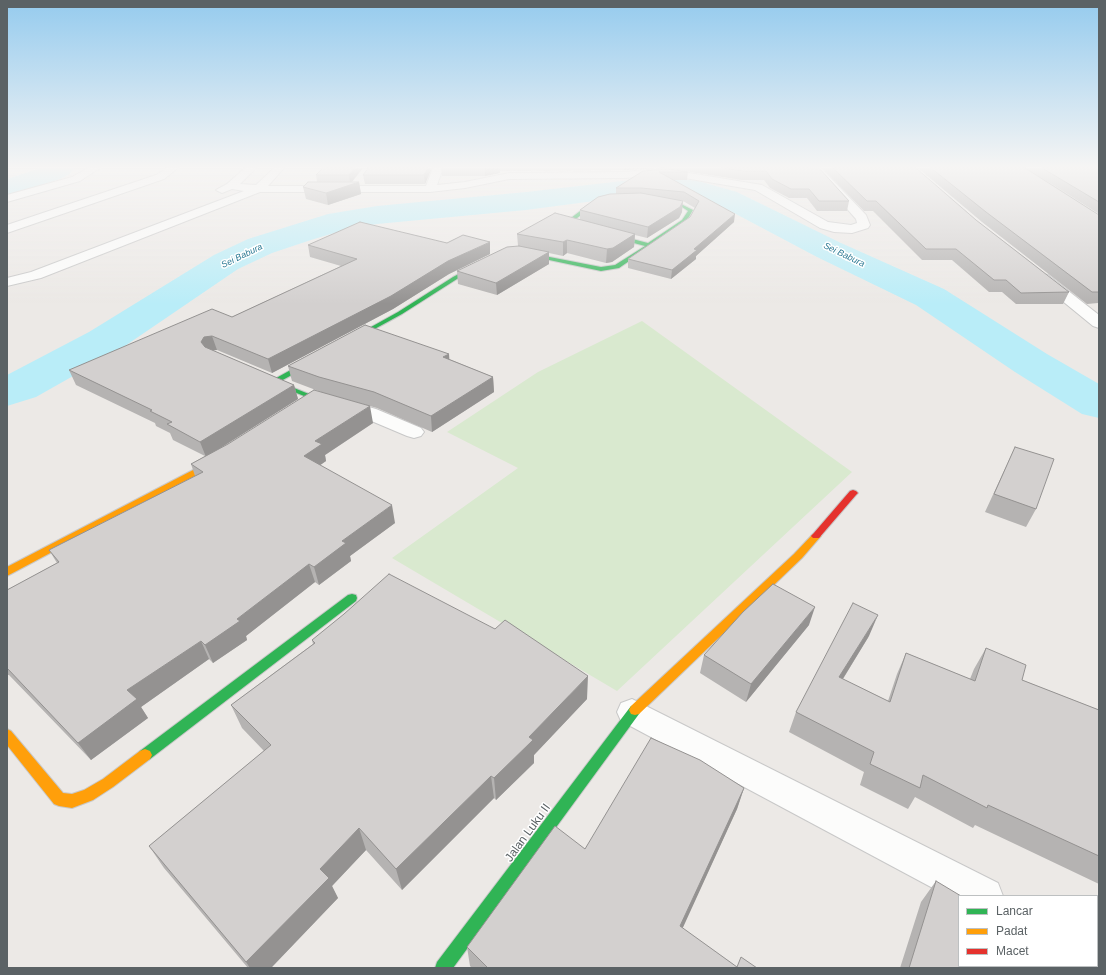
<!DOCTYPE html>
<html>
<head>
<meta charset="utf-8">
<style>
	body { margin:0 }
	#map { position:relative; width:1106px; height:975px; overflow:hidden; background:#ece9e6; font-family:Arial,sans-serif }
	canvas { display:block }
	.frame { position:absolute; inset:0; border:8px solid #5b6265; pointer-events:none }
	.legend { position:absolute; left:958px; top:895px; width:140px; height:72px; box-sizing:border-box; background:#fff; border:1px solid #bdc0c1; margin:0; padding:5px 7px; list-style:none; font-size:12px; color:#5b6265 }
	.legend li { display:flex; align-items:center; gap:8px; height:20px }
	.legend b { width:20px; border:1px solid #bdc0c1 }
</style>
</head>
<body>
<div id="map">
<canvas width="1106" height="975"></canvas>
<div class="frame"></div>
<ul class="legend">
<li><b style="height:5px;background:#30b455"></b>Lancar</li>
<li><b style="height:5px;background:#ff9f0a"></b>Padat</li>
<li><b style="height:5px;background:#e5322d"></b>Macet</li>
</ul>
</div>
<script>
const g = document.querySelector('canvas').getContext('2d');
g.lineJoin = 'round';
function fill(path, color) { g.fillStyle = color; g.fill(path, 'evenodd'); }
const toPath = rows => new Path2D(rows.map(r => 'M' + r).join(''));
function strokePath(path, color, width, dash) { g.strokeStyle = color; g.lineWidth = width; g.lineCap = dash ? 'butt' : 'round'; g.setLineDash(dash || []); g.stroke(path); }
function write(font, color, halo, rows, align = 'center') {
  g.font = font + ' Arial,sans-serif'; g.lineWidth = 3; g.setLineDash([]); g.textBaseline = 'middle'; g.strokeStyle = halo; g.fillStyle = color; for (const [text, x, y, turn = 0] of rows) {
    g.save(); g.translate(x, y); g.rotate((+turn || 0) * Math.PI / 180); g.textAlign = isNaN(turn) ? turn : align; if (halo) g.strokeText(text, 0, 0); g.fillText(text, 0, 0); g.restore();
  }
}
fill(toPath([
	[642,321,852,472,617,691,392,558,518,468,447,432,538,372]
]), '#d9e9cf');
fill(toPath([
	[40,168,74,168,70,174,60,179,7,196,7,179,40,168],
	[674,178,698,181,737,192,841,243,944,289,1047,354,1099,384,1099,418,1082,414,1015,372,916,305,817,257,717,204,694,197,674,194,640,195,526,210,377,224,344,230,311,240,272,253,238,269,119,350,36,397,7,406,7,375,89,332,214,255,248,239,328,214,377,206,526,192,640,179,674,178]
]), '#b9edf8');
const street = toPath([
	[88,168,100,168,80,181,7,202,7,195,72,177,88,168],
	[167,168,178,168,164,179,7,233,7,225,156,175,167,168],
	[245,168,256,168,240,184,256,185,274,168,284,168,268,186,426,186,433,168,443,168,437,185,465,182,509,173,624,172,670,168,671,170,762,185,828,222,851,225,857,223,856,219,811,168,821,168,866,215,870,225,868,228,852,233,834,232,820,228,755,190,667,175,624,178,509,179,465,188,430,192,260,192,41,278,7,286,7,278,31,272,244,191,232,189,222,193,216,190,227,184,245,168],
	[1043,274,1048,275,1099,315,1099,328,1093,326,1038,281,1036,278,1038,275,1043,274],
	[343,400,376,409,421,428,424,432,421,436,414,438,407,436,362,417,336,410,333,406,336,402,343,400],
	[632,699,998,883,1003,896,959,896,959,902,621,721,617,712,621,703,632,699],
	[1097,930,1099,930,1099,968,1091,966,1097,966,1097,930]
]);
const fast = toPath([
	[651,200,683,205,693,210,686,222,619,268,601,271,516,253,519,251,601,267,615,265,645,246,570,226,567,221,588,205,609,201,609,203,592,207,573,221,574,224,648,243,682,220,688,211,682,207,651,202,651,200],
	[485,260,488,262,487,263,457,279,402,314,349,343,345,343,344,342,398,312,453,277,485,260],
	[314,357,317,357,321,359,279,382,319,398,301,412,295,412,294,410,295,408,309,398,269,382,314,357],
	[352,594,356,595,357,598,356,601,150,759,145,761,140,759,138,755,140,751,348,595,352,594],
	[635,705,639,706,641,710,639,714,453,968,435,968,437,962,631,706,635,705]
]);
const slow = toPath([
	[220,456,223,457,224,459,223,461,7,576,7,567,220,456],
	[816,533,819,534,821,536,802,558,639,714,635,715,631,714,629,710,631,706,794,554,813,534,816,533],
	[7,729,11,731,63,793,72,794,84,790,103,779,140,751,145,749,150,751,152,755,150,759,113,787,93,800,72,808,59,806,54,804,7,745,7,729]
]);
const jam = toPath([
	[853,490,856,491,858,493,856,495,819,538,813,538,811,536,813,534,850,491,853,490]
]);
strokePath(street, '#c8c8c8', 2);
strokePath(fast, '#c8c8c8', 2);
strokePath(slow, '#c8c8c8', 2);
strokePath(jam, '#c8c8c8', 2);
fill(street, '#fcfcfb');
fill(fast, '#30b455');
fill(slow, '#ff9f0a');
fill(jam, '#e5322d');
fill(toPath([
	[363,168,352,182,359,182,361,194,328,205,306,199,303,187,317,182,316,175],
	[432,168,425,184,365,184,363,175],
	[441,168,656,168,624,170,500,171,500,173,485,176,442,176],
	[671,168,819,168,849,201,847,211,817,211,807,198,789,198,770,188,764,180,741,180,672,169],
	[822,168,916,168,976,220,1069,292,1063,304,1016,304,1002,292,989,292,952,260,922,260,873,211,864,211],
	[918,168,1099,168,1099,214,1042,178,1099,215,1099,304,1098,303,1087,304,982,222],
	[643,171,688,172,687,180,673,180,734,222,696,256,696,259,671,279,628,268,628,259,690,217,695,208,683,201,676,200,682,212,679,218,647,238,635,235,634,247,612,262,606,263,567,253,563,256,549,253,549,264,497,295,458,284,457,271,518,246,517,234,580,219,580,210,616,194,616,188],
	[308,245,490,254,449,274,393,309,272,373,217,350,212,350,294,385,298,399,219,449,321,392,292,381,288,366,449,354,449,359,493,377,494,392,432,432,377,408,327,394,373,423,325,455,326,461,320,465,395,523,350,556,351,561,319,585,315,582,246,636,247,640,213,663,209,659,141,707,148,718,91,760,9,675,7,675,7,590,57,563,49,550,195,476,191,464,205,456,173,440,170,433,156,426,155,423,76,385,69,370,232,317,341,266,310,257],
	[1015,447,1036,509,1026,527,985,512],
	[809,625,746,702,700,673,704,655],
	[869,636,843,679,888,701,897,674,906,653,970,679,974,669,986,648,1022,680,1099,710,1099,884,975,825,973,828,915,797,908,809,860,785,864,772,789,732,796,712],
	[312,640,587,699,534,755,534,763,496,800,494,798,402,890,366,850,332,886,338,898,271,968,248,968,164,868,149,846,264,751,242,728,231,705,313,644],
	[744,788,737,809,682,928,737,967,757,968,472,968,470,966,467,947,585,849],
	[936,881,959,966,1099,968,900,968,921,902]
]), '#b5b3b2');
fill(toPath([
	[355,168,363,168,350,184,349,175],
	[428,168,432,168,425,184,424,175],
	[485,168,500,168,500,173,485,176],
	[624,168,656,168,624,170],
	[359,182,361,194,328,205,326,193],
	[683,201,682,212,679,218,647,238,648,227],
	[735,214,734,222,696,256,696,259,671,279,672,270,694,249],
	[635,234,634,247,612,262,606,263,607,249],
	[567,240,567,253,563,256,563,242],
	[490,242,490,254,449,274,393,309,272,373,268,359,448,261],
	[549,252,549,264,497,295,496,283],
	[212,336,217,350,209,351,206,356,201,342,204,337],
	[449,354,450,369,443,357],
	[493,377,494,392,432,432,431,416],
	[294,385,298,399,206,457,200,442],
	[370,406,373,423,325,455,326,461,309,473,304,456,315,441],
	[392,505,395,523,350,556,351,561,319,585,314,567,342,541],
	[309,564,315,582,246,636,247,640,213,663,205,645,237,619],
	[815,607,809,625,746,702,751,684],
	[878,615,869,636,831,698,839,677],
	[201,641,209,659,141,707,148,718,91,760,78,743,127,690],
	[588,676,587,699,534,755,534,763,496,800,494,778,529,737],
	[491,776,494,798,402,890,396,869],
	[744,788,737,809,675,945,680,926],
	[359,828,366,850,332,886,338,898,271,968,250,968,246,962,320,869]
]), '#949291');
const building = toPath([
	[323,168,355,168,349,175,316,175,323,168],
	[368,168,428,168,424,175,363,175,368,168],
	[722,168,819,168,849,201,819,201,809,189,791,189,772,179,766,171,743,171,722,168],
	[833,168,916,168,976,220,1069,292,1021,293,1006,280,994,280,956,249,926,249,876,201,867,201,833,168],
	[931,168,1025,168,1099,215,1099,292,1092,292,986,212,931,168],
	[1042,168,1099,168,1099,202,1042,168],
	[668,169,688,172,659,172,735,214,694,249,697,250,672,270,628,259,690,217,699,201,684,192,641,188,616,188,643,171,668,169],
	[308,182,359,182,326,193,303,187,308,182],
	[641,193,683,201,680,207,648,227,580,210,598,197,610,194,641,193],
	[555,213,635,234,613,248,607,249,567,240,563,242,517,234,555,213],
	[360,222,447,243,463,235,490,242,448,261,391,296,268,359,212,336,204,337,201,342,205,347,294,385,200,442,167,424,172,422,150,411,152,410,69,370,212,309,232,317,357,259,308,245,360,222],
	[519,246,549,252,496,283,457,271,507,247,519,246],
	[365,325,449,354,443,357,493,377,431,416,374,392,319,377,288,366,365,325],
	[314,390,370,406,315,441,322,444,304,456,392,505,342,541,346,543,314,567,309,564,237,619,240,621,205,645,201,641,127,690,137,699,78,743,7,668,7,590,59,562,49,550,203,472,191,464,228,444,314,390],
	[1015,447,1054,459,1036,509,994,494,1015,447],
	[389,574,495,629,505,620,588,676,529,737,533,740,494,778,491,776,396,869,359,828,320,869,329,878,246,962,149,846,271,745,231,705,315,643,312,640,344,614,389,574],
	[773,584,815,607,751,684,704,655,743,612,773,584],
	[853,603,878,615,839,677,890,702,906,653,975,681,986,648,1026,665,1022,680,1099,710,1099,856,988,805,987,808,923,775,920,788,870,764,874,752,796,712,853,603],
	[651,738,700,760,744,788,680,926,737,967,741,957,757,968,488,968,467,947,555,826,585,849,651,738],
	[936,881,961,896,959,896,959,966,1097,966,1097,963,1099,964,1099,968,909,968,936,881]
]);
fill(building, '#d3d0cf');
strokePath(building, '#949291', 1);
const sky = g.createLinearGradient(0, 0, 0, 304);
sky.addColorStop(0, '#95cbee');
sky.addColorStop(0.55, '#f6f5f4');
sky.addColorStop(1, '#f6f5f400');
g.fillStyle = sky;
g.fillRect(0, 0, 1106, 304);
write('italic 9px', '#2e7b95', '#fff', [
	["Sei Babura",844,255,26],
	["Sei Babura",242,256,-26]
]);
write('12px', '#5b6265', '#fff', [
	["Jalan Luku II",528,833,-54]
]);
</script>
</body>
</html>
